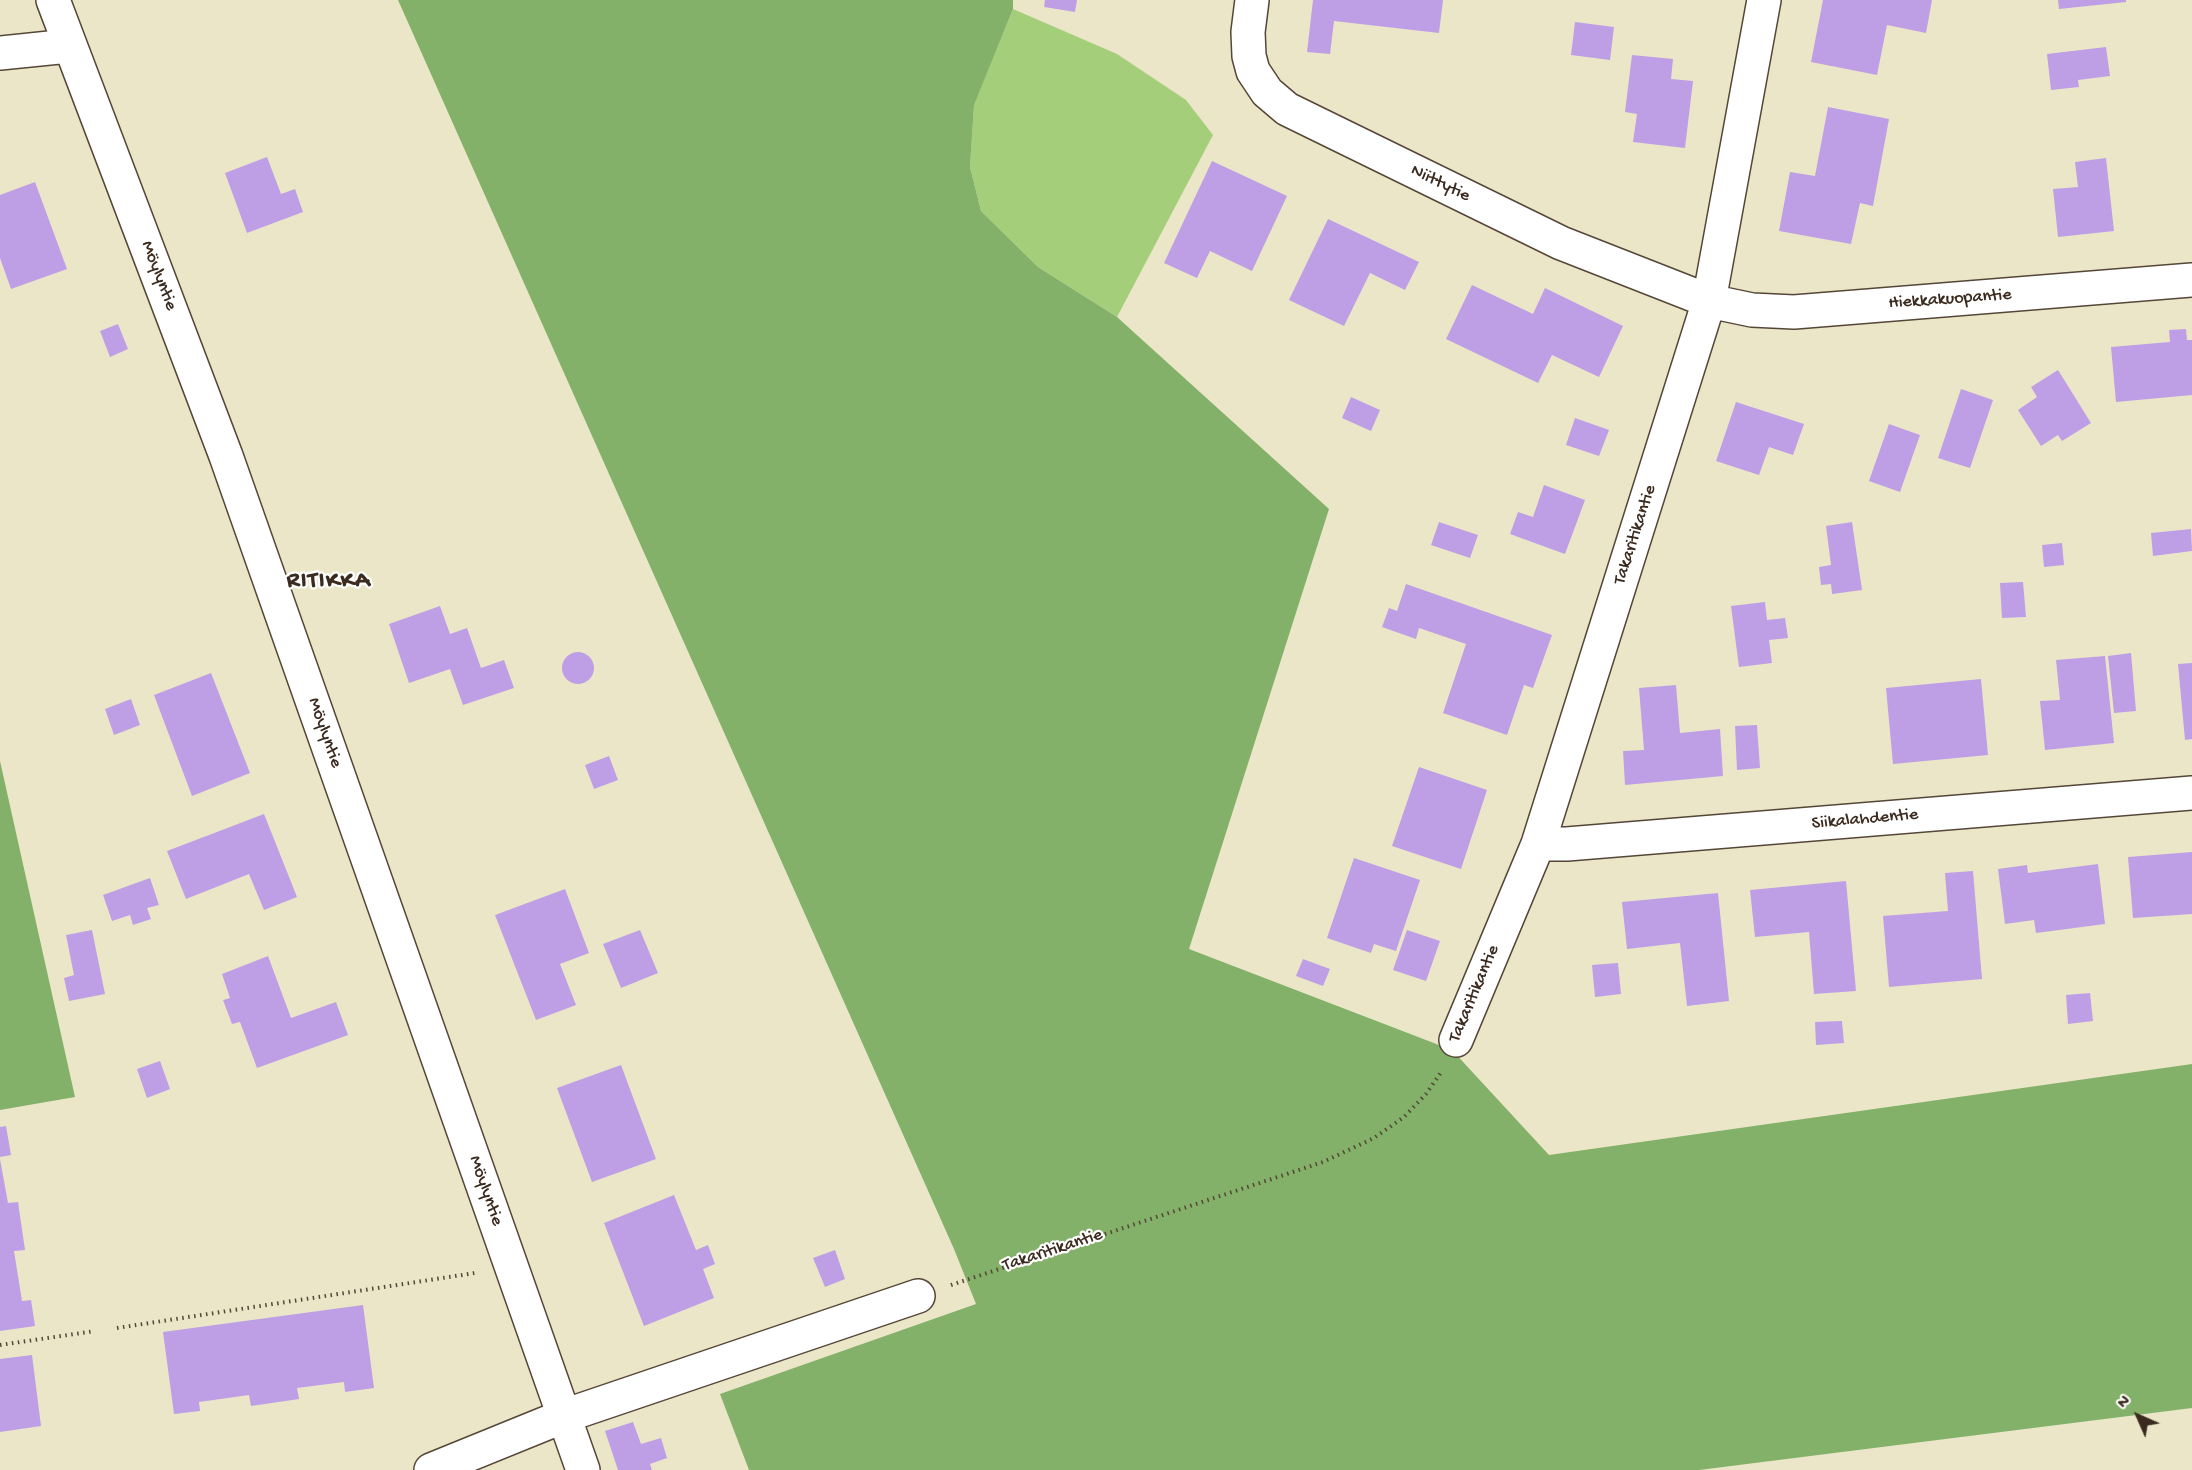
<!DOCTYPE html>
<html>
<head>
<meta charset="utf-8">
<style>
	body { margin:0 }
	#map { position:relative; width:2192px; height:1470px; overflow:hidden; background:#ebe6c8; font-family:"Gochi Hand",sans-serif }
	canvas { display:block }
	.north { position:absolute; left:2108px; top:1386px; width:60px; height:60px; -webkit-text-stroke:4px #fff; paint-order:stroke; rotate:315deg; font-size:16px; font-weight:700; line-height:24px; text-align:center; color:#3b2a1e }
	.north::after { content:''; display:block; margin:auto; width:21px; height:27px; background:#3b2a1e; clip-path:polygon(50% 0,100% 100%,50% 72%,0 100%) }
</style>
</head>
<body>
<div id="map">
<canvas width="2192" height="1470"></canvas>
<div class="north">N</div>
</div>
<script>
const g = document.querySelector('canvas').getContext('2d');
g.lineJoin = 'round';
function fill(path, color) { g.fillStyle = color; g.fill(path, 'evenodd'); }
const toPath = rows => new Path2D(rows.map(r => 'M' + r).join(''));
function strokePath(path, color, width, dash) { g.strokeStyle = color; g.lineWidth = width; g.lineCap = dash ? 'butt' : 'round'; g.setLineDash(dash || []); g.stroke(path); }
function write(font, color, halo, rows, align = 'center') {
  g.font = font + ' "Gochi Hand",sans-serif'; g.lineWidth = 4.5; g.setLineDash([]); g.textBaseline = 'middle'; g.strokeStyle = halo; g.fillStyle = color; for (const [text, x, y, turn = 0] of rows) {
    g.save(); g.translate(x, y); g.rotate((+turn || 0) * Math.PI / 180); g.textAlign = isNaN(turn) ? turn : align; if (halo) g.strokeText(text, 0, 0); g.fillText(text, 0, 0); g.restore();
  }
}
fill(toPath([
	[1013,9,1117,54,1186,100,1213,135,1117,317,1038,267,981,211,970,167,974,104]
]), '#a4ce7a');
fill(toPath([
	[398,0,1013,0,1013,9,974,105,970,167,981,211,1038,267,1117,317,1329,509,1189,949,1452,1050,1549,1155,2192,1064,2192,1408,1699,1470,749,1470,720,1394,976,1304,954,1249],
	[0,761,75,1097,0,1110]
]), '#83b16a');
fill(toPath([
	[1045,0,1077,0,1075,12,1044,7],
	[1313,0,1443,0,1439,33,1334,21,1330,54,1307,52],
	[1823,0,1932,0,1926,33,1887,25,1877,75,1811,62],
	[2058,0,2126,0,2126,2,2059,9],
	[1575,22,1614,27,1610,60,1571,55],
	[2106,47,2110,76,2078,80,2079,87,2051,90,2047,54],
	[1632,55,1673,59,1671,79,1693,81,1685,148,1633,142,1637,114,1625,112],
	[1828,107,1889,119,1873,206,1860,203,1851,244,1779,231,1790,172,1815,176],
	[267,157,281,194,295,189,303,212,247,233,225,173],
	[2106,158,2114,231,2058,237,2053,189,2078,187,2075,162],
	[1212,161,1287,196,1252,271,1210,251,1197,278,1164,263],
	[35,182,67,269,11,289,0,258,0,195],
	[1328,219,1419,262,1405,290,1370,273,1344,326,1289,300],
	[1472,285,1533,314,1545,288,1623,326,1599,377,1552,355,1538,383,1446,339],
	[118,324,128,349,110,357,100,331],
	[2186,329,2187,340,2192,340,2192,395,2116,402,2111,347,2170,342,2169,330],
	[2058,370,2091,423,2062,441,2058,435,2041,446,2018,410,2037,397,2031,387],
	[1961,389,1993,400,1970,468,1938,458],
	[1351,397,1380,410,1371,431,1342,418],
	[1736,402,1804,424,1793,455,1769,447,1759,475,1716,461],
	[1575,418,1609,430,1599,456,1566,445],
	[1889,424,1920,435,1900,492,1869,481],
	[1544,485,1585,500,1565,554,1510,534,1518,512,1533,517],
	[1439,522,1478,535,1470,558,1431,545],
	[1852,522,1862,590,1832,594,1831,584,1821,585,1819,567,1831,565,1826,526],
	[2191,529,2192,551,2153,556,2151,533],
	[2062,543,2064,565,2044,567,2042,545],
	[2023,582,2026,617,2002,618,2000,583],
	[1406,584,1552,635,1533,688,1524,685,1507,735,1443,713,1466,644,1419,628,1416,639,1382,627,1389,608,1397,611],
	[1765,602,1767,620,1785,618,1788,638,1769,640,1772,663,1739,667,1731,606],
	[440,606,450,634,467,628,481,668,504,660,514,688,463,705,450,669,409,683,389,624],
	'562 668a16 16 0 1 1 32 0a16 16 0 1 1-32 0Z',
	[2131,653,2136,711,2114,713,2108,656],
	[2105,656,2114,743,2045,750,2040,701,2060,700,2056,660],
	[2192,663,2192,739,2185,740,2178,664],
	[211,673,250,773,192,796,154,695],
	[1981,679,1988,755,1893,764,1886,688],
	[1676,685,1680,733,1720,729,1723,776,1625,785,1623,751,1644,750,1639,688],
	[131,699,140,725,114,735,105,709],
	[1757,725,1760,768,1737,770,1735,726],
	[609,756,618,780,594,789,585,765],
	[1419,767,1487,790,1461,869,1392,846],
	[264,814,297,897,264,910,249,874,186,899,167,851],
	[2192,852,2192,914,2133,918,2128,857],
	[1354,858,1420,880,1396,951,1374,944,1371,953,1327,938],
	[2098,864,2105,924,2036,933,2034,920,2005,924,1998,869,2027,865,2028,873],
	[1973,871,1982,979,1889,987,1883,916,1948,911,1945,873],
	[150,878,159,905,147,908,151,919,133,925,130,915,112,921,103,895],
	[1846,881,1856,991,1814,994,1809,932,1755,937,1750,890],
	[565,889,589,953,560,964,576,1005,536,1020,495,915],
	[1718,893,1729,1001,1687,1006,1680,943,1627,949,1622,902],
	[92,930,105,994,69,1001,64,978,74,975,66,935],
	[640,930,658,973,621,988,603,944],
	[1407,930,1440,941,1426,981,1393,970],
	[268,956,291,1018,336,1002,348,1035,257,1068,240,1022,232,1024,223,1000,230,998,222,974],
	[1303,959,1330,969,1323,986,1296,976],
	[1618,963,1621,994,1595,997,1592,965],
	[2090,993,2093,1021,2068,1024,2066,995],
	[1842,1021,1844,1043,1816,1045,1815,1022],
	[160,1061,170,1089,147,1098,137,1069],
	[621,1065,656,1159,592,1182,557,1088],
	[6,1126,11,1155,0,1157,0,1127],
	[0,1159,8,1203,18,1202,25,1250,14,1251,22,1301,31,1300,35,1326,0,1331],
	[674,1195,696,1250,708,1245,715,1264,703,1269,714,1298,644,1326,604,1223],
	[835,1250,845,1279,825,1287,813,1258],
	[363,1305,374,1388,345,1392,344,1382,297,1388,299,1399,251,1406,249,1395,199,1402,200,1411,174,1414,163,1332],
	[32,1355,41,1426,0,1432,0,1359],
	[633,1422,641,1444,661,1438,667,1458,650,1464,652,1470,618,1470,605,1431]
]), '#be9fe6');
const minor = toPath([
	[1252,0,1248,32,1249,56,1253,71,1267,92,1287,109,1561,243,1709,301,1752,310,1794,312,2192,280],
	[0,53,69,46],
	[1538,844,1567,844,2192,793],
	[1456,1040,1538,844,1709,301,1764,0],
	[564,1416,918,1296]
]);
const tertiary = toPath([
	[53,0,226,456,583,1470],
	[431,1470,564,1416]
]);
strokePath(minor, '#554638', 36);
strokePath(tertiary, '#554638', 36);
strokePath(toPath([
	[951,1285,1323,1162,1374,1138,1404,1117,1426,1094,1442,1071],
	[117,1328,475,1273],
	[0,1345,95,1331]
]), '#554638', 4, [1.5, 4.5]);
strokePath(minor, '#fff', 33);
strokePath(tertiary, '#fff', 33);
write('18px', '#3b2a1e', '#fff', [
	["Niittytie",1440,184,26],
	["Möylyntie",158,276,69],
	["Hiekkakuopantie",1950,300,-4],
	["Takaritikantie",1636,535,-72],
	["Möylyntie",324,733,71],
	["Siikalahdentie",1865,820,-5],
	["Takaritikantie",1475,994,-67],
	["Möylyntie",485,1191,71],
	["Takaritikantie",1053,1251,-18]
]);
g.letterSpacing = '1.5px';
write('bold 24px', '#3b2a1e', '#fff', [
	["RITIKKA",329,582]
]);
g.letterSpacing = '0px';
</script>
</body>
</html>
